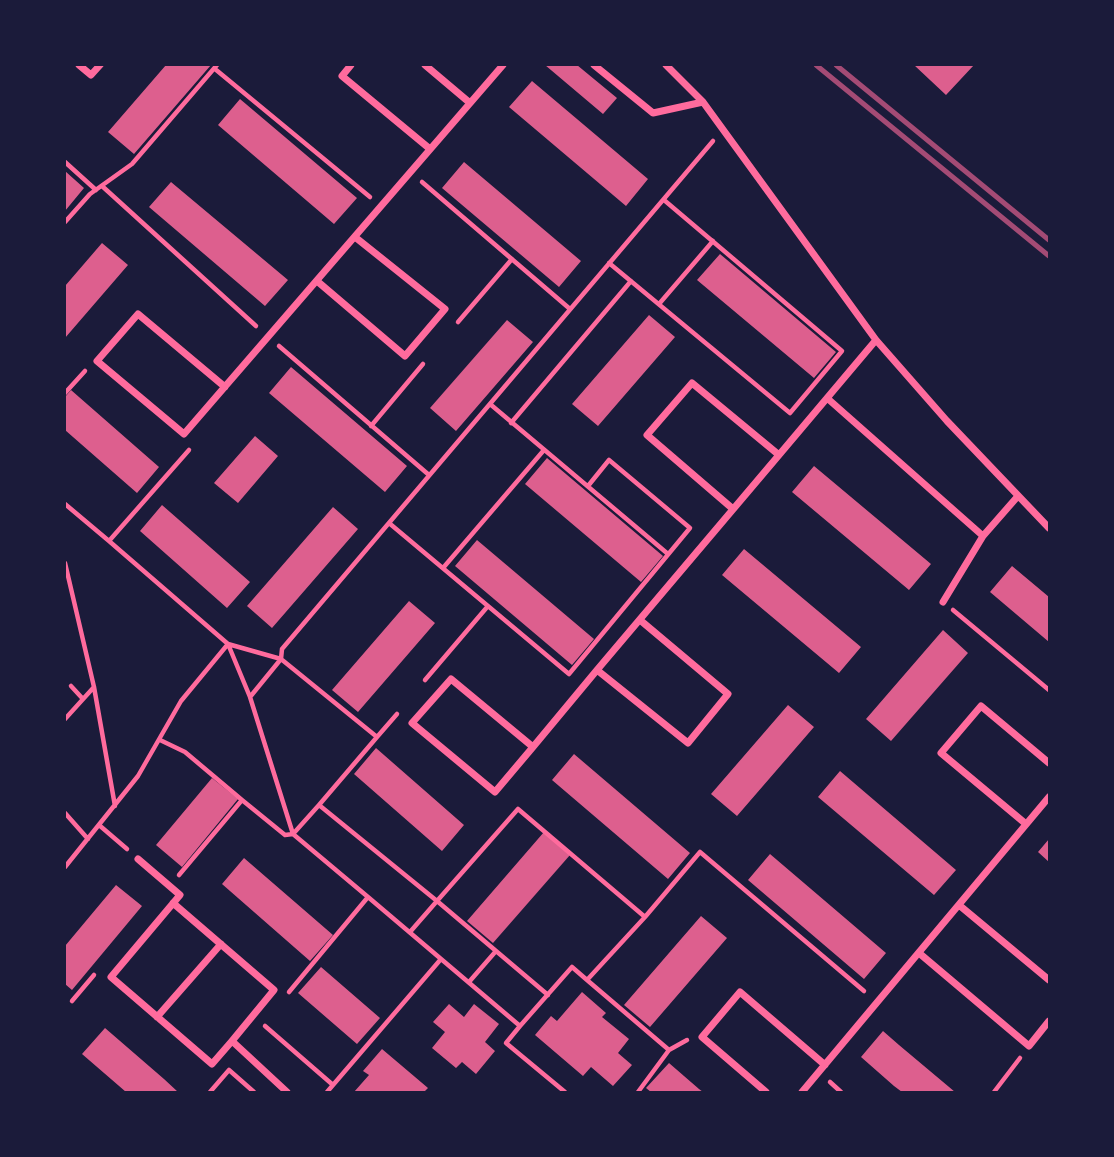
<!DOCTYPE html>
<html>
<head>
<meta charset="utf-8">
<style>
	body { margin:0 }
	#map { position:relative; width:1114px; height:1157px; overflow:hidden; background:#1b1b3a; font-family:Raleway,sans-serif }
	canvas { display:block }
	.frame { position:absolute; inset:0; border:66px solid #1b1b3a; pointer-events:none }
</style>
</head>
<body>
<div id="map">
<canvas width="1114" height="1157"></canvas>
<div class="frame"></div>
</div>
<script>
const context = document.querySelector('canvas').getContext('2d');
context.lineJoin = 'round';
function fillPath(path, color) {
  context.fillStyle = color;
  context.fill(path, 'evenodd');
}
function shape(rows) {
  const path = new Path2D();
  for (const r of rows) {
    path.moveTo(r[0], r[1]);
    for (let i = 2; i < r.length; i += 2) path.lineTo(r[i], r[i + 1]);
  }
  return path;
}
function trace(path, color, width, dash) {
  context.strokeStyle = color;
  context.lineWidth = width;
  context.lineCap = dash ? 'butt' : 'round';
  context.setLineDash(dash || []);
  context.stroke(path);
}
fillPath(shape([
	[166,65,211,65,134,154,108,132],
	[545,65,577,65,617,98,603,114],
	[914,65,974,65,946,95],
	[532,81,648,179,626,206,509,107],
	[240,99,357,198,334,224,218,125],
	[464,162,581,261,559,287,442,188],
	[65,171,84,188,65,211],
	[171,182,288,280,265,306,149,207],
	[102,243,128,265,65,338,65,286],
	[720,254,836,352,814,378,697,280],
	[649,315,675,337,598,426,572,404],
	[507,320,533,342,456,431,430,408],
	[291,367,407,466,385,492,269,393],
	[71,390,159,467,137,493,65,430,65,397],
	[255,436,278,456,238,503,214,483],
	[547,458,663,556,641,582,525,484],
	[814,466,931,564,909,590,792,492],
	[162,505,250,582,227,608,140,531],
	[333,507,358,529,272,628,247,606],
	[477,540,594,639,572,665,455,566],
	[744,549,861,647,839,673,722,575],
	[1012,566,1049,597,1049,642,990,592],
	[409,601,435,623,358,712,332,690],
	[943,630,968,653,891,741,866,719],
	[788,705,814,727,737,816,711,794],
	[376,748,464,825,442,851,354,774],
	[574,754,690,853,668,879,552,780],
	[840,771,956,870,934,895,818,797],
	[212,778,238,799,182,867,156,845],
	[544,832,570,855,493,943,467,921],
	[1049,839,1049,862,1038,852],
	[770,854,886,953,864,979,748,880],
	[244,858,333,935,310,961,222,884],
	[116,885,142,906,72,990,65,984,65,946],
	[701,916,727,938,650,1027,624,1005],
	[321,967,380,1018,357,1044,298,993],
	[582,992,606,1013,602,1017,629,1039,618,1053,632,1065,613,1086,591,1067,583,1076,535,1035,551,1016,557,1021],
	[449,1004,464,1017,474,1004,499,1024,485,1042,495,1051,476,1074,462,1062,456,1068,432,1048,445,1032,433,1022],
	[105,1028,164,1079,178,1092,126,1092,82,1054],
	[883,1031,899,1045,955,1092,902,1092,894,1086,861,1057],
	[382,1049,428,1088,424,1092,354,1092,369,1075,363,1071],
	[669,1063,699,1089,703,1092,651,1092,646,1088]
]), '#dd5f8e');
trace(shape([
	[215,69,370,197],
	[65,162,96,190],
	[422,182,570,309],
	[102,186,256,326],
	[65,222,90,194,132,164,217,65],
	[609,263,790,413,842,351,664,200],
	[659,304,713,241],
	[458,322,512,259],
	[279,346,429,475],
	[65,393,85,371],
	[490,404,668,554],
	[511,423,631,281],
	[371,426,423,364],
	[189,450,109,541,228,644,281,659,377,737,319,805,437,901,518,809,645,917,700,852,864,991],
	[65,504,109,541],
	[389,523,569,674,690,528,609,460,588,486],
	[65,563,94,687,115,806],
	[443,568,544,450],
	[953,610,1049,690],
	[425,680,488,606],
	[71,686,83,699],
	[250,697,293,834,319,805],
	[65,719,94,687],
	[377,737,397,714],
	[160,740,185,752,242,800],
	[65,813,88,839],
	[99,825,127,849],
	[65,867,138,776,181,701,228,644,250,697,281,659,282,649,713,141],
	[179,875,242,800,285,835,293,834,368,897,289,992],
	[368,897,520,1026,506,1043,565,1092],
	[410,932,437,901,548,995],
	[587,980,669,1050],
	[469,982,496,951],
	[72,1001,94,975],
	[265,1026,333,1085],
	[520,1026,572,967,587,980,645,917],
	[830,1082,841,1092],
	[210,1092,229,1070,254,1092],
	[327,1092,441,959],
	[638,1092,669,1050,687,1040],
	[994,1092,1020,1058]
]), '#ff6b9d', 4.5);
trace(shape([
	[79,65,91,75,100,65],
	[351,65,342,76,430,149],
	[425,65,470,103],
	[594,65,653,113,703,102],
	[666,65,703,102,876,340,947,421,1049,528],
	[317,281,405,356,445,309,355,237],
	[225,387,138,314,97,361,184,434,503,65],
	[827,398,983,536],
	[733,509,647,435,692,383,779,455],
	[943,602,983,536,1018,496],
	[597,670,688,743,728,694,640,620],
	[533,747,451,679,412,723,495,792,533,747,597,670,779,455,876,340],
	[1026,824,941,753,981,706,1049,763],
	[138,859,180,895,111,977,212,1064,232,1041],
	[173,903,274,990,232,1041,287,1092],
	[959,905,1049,980],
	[919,953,1029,1046,1049,1021],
	[157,1017,221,944],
	[766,1092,702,1037,740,992,825,1065],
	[802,1092,1049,797]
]), '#ff6b9d', 7);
trace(shape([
	[816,65,1049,256],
	[836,65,1049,240]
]), '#a44b75', 5);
</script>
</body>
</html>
